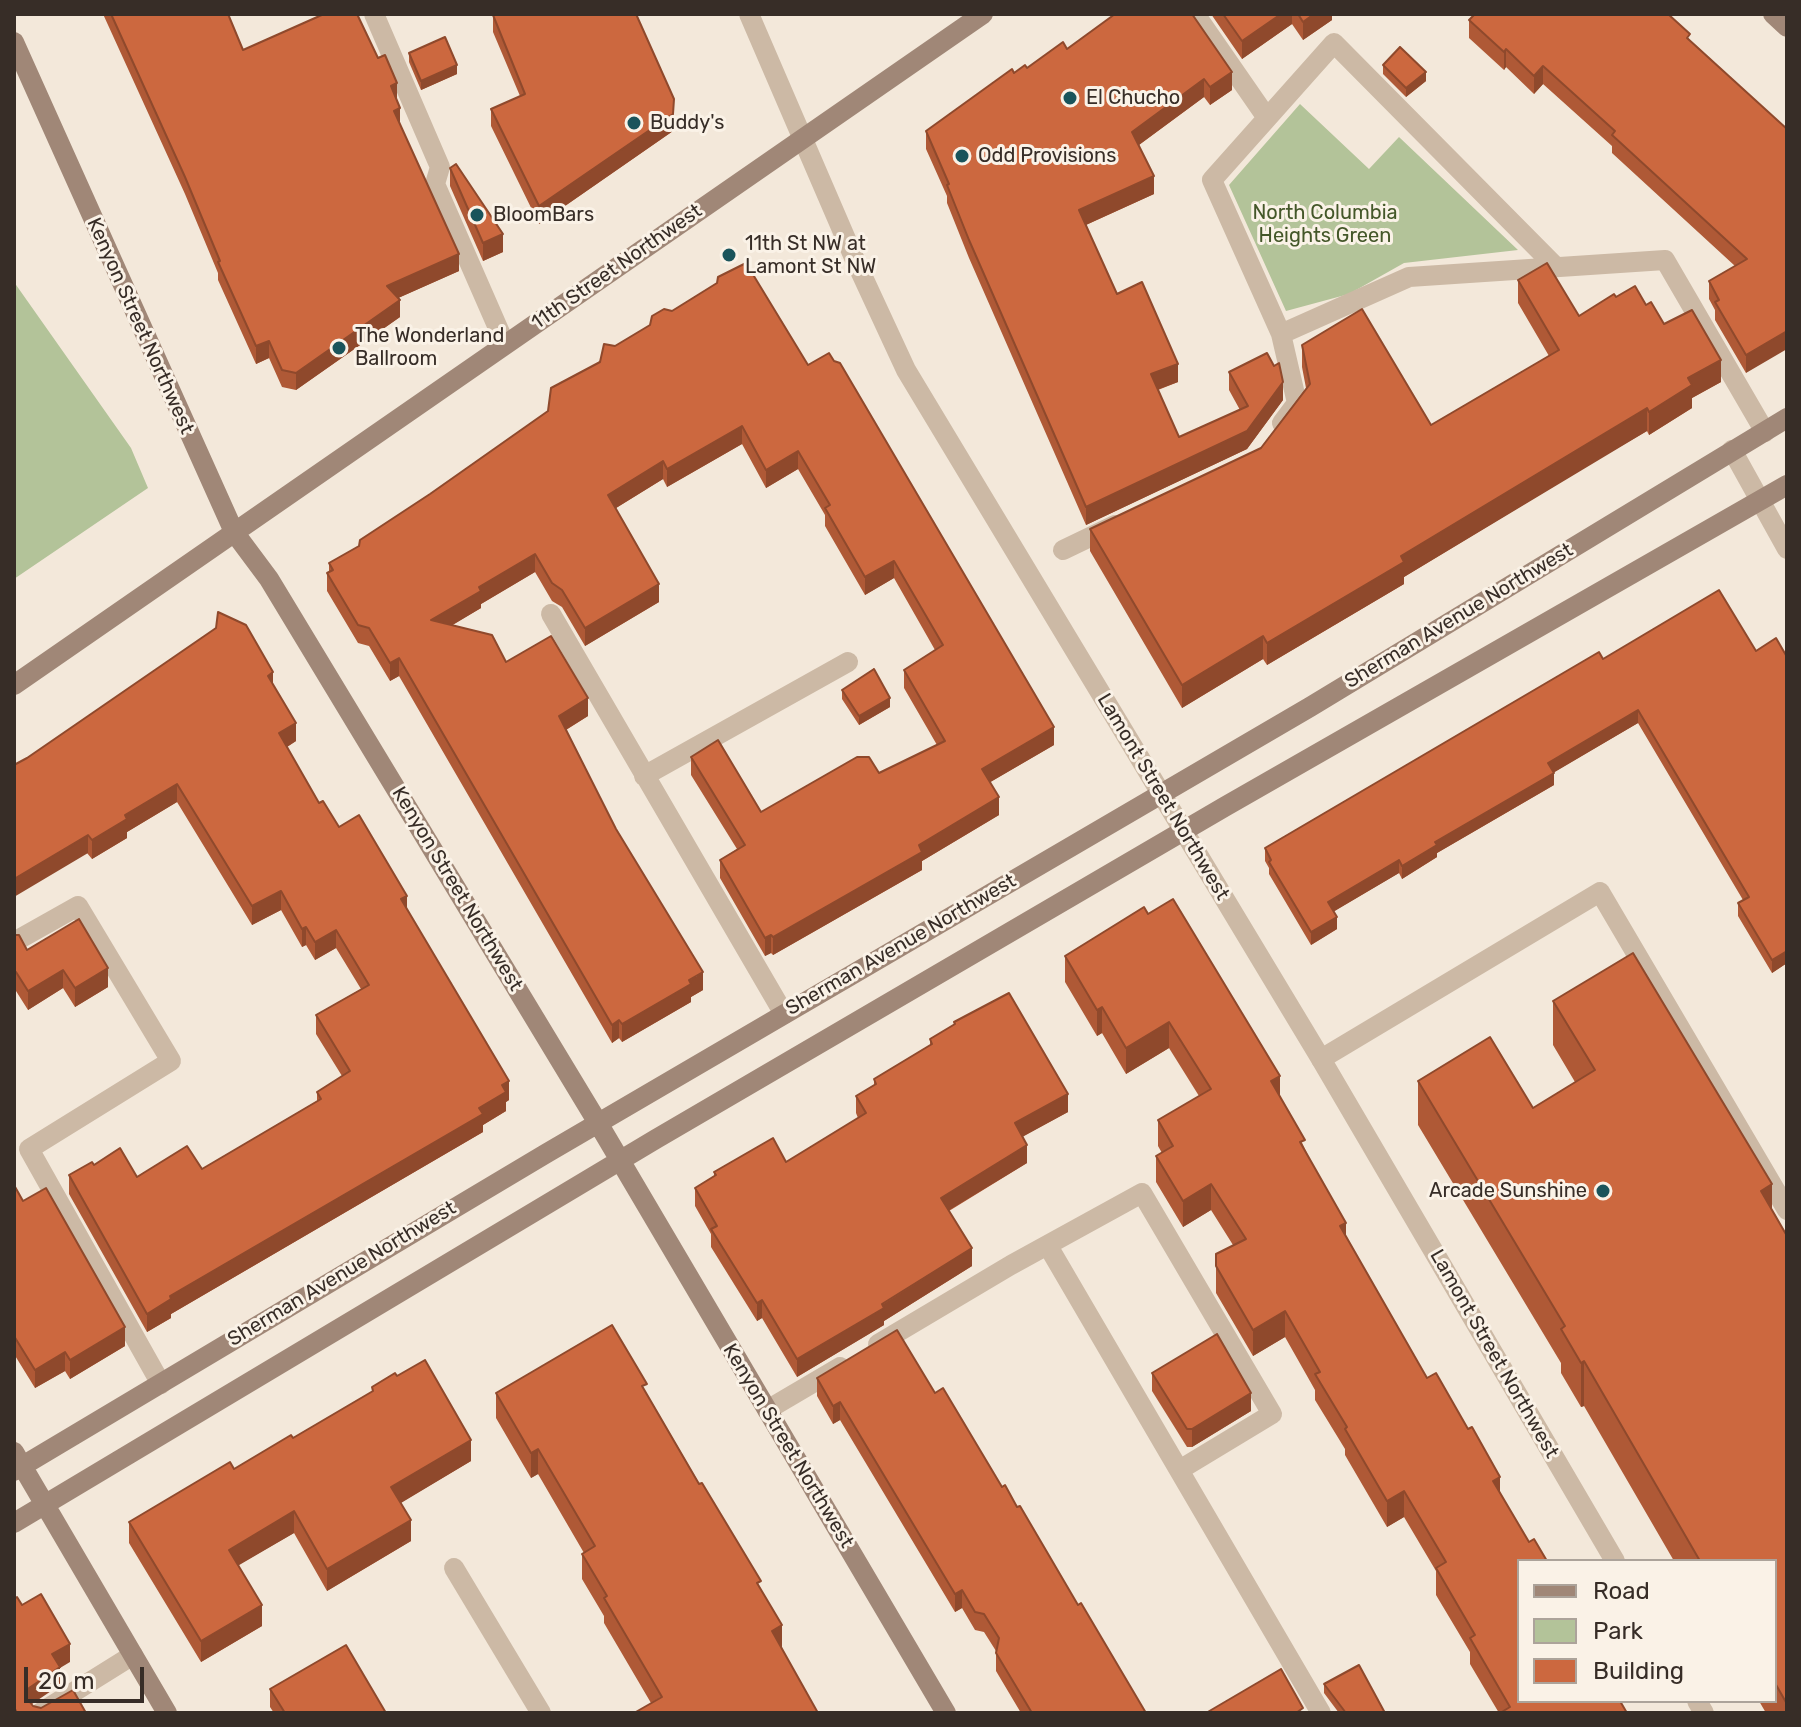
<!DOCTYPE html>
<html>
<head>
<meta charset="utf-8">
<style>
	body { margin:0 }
	#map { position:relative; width:1801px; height:1727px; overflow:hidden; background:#f3e8da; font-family:Rubik,sans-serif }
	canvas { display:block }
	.frame { position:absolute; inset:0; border:16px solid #372d27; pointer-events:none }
	.legend { position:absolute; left:1517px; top:1559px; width:260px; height:144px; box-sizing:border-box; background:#faf2e7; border:2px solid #aca39a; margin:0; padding:10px 14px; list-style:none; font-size:24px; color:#372d27 }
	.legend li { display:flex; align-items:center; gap:16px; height:40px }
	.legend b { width:40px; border:2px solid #aca39a }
	.scale { position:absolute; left:24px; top:1667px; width:120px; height:36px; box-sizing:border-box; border:4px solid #372d27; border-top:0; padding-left:10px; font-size:24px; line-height:28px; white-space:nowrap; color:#372d27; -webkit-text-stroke:6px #faf2e7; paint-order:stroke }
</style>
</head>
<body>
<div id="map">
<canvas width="1801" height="1727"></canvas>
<div class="frame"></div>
<ul class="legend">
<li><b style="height:10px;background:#a08777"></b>Road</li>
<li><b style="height:22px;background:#b3c399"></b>Park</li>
<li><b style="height:22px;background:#cc683f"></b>Building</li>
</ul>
<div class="scale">20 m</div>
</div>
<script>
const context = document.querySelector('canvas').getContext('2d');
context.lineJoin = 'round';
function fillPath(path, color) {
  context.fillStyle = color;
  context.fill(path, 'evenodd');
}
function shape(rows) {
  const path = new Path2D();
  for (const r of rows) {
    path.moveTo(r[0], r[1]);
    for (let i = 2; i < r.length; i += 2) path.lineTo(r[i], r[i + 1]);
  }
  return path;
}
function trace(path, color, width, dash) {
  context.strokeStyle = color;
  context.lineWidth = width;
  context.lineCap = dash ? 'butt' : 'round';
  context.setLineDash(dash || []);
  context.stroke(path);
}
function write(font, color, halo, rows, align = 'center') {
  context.font = font + ' Rubik,sans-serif';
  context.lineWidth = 6;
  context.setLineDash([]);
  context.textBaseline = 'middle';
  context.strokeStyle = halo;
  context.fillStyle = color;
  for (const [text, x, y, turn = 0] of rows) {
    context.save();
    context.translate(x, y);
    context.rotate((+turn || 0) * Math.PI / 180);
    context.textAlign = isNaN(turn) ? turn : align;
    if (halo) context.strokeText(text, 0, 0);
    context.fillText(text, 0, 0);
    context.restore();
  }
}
fillPath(shape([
	[1300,104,1369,169,1399,137,1518,250,1404,263,1349,294,1286,311,1229,185],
	[14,282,131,448,148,488,14,579]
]), '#b3c399');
trace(shape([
	[374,14,440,167,435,184,505,344],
	[1195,14,1267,118],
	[1554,265,1334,43,1212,180,1281,334,1409,277,1665,260,1765,432],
	[1281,334,1297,403,1282,423],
	[1063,550,1115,525],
	[551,614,784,1014],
	[644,776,848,662],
	[14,942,78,906,171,1061,29,1149,161,1384],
	[1321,1059,1600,892,1787,1210],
	[1048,1246,1321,1713],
	[878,1344,1011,1265,1142,1193,1272,1414,1181,1469],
	[767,1410,840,1367],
	[454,1568,541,1713],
	[40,1713,133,1655]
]), '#ccb9a5', 20);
trace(shape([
	[749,14,855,260,906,370,1321,1059,1615,1561],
	[1732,450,1787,549],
	[1697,1701,1704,1713]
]), '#ccb9a5', 20);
trace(shape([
	[1773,14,1787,27],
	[14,42,234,532,269,579,598,1123,946,1713],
	[14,685,983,14],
	[14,1452,167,1713],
	[14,1471,547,1153,1310,707,1787,418],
	[14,1523,656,1139,1226,806,1787,485]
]), '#a08777', 20);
fillPath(shape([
	[103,14,228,14,243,50,397,101,400,124,459,271,398,298,400,317,296,390,282,387,269,358,256,364,218,280,218,273,185,194],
	[1115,14,1232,90,1210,105,1204,97,1139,145,1154,194,1086,225,1117,294,1178,382,1158,390,1179,437,1240,410,1229,390,1229,372,1283,400,1247,449,1086,525,969,258,947,203,947,196,926,149,926,131,1014,73,1067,49],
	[1211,14,1332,14,1332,20,1303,40,1292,24,1242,59],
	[1472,14,1668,14,1690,40,1787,129,1746,373,1715,320,1715,310,1709,299,1709,281,1735,266,1612,153,1612,146,1543,84,1534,94,1506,67,1504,70,1469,38,1469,20,1474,15],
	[493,15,674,116,673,131,539,224,491,126,491,109,520,96,493,32],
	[409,53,457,74,421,90,409,62],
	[1383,65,1426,81,1406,97,1383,74],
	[450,168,503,252,483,261,450,186],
	[1518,280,1579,316,1616,297,1646,305,1721,382,1692,398,1692,408,1649,435,1647,431,1602,457,1404,577,1404,584,1267,665,1263,659,1182,708,1090,551,1090,529,1261,448,1306,388,1302,367,1302,345,1431,425,1549,356,1518,303],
	[615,346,808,365,1054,745,990,782,999,815,922,861,922,870,773,955,771,953,765,956,720,878,720,860,737,849,691,775,691,757,761,812,879,773,937,745,904,688,904,670,935,650,894,578,865,595,825,526,825,515,798,469,766,488,742,444,667,487,663,479,616,508,659,602,585,646,562,607,552,601,535,572,481,604,481,608,452,625,588,716,566,730,616,829,703,990,691,997,691,1002,622,1042,619,1038,612,1043,399,676,390,681,369,646,358,643,327,591,327,573,329,572,329,563,359,546,548,411],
	[1756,651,1787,657,1787,963,1772,973,1738,916,1738,903,1743,900,1638,723,1554,772,1554,785,1437,853,1437,857,1402,879,1399,873,1334,911,1337,929,1311,945,1269,874,1269,868,1265,861,1265,848,1603,659],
	[273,685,296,741,287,747,319,803,407,909,509,1100,506,1102,506,1111,483,1125,483,1132,171,1314,171,1318,147,1332,69,1194,69,1175,94,1165,137,1177,202,1169,317,1101,317,1092,342,1076,316,1034,316,1015,361,989,336,948,315,960,306,945,302,947,281,910,252,925,177,802,127,832,127,838,92,859,14,765],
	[842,690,890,707,859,725,842,699],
	[1144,907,1280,1096,1346,1236,1427,1378,1500,1492,1519,1561,1627,1713,1499,1713,1470,1664,1470,1652,1436,1595,1436,1571,1404,1517,1387,1527,1345,1455,1345,1449,1315,1400,1315,1390,1285,1337,1253,1356,1216,1293,1216,1254,1233,1245,1211,1210,1183,1227,1156,1182,1156,1156,1162,1153,1158,1146,1158,1120,1199,1096,1169,1048,1126,1074,1102,1033,1097,1036,1065,982,1065,956],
	[14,935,27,950,108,987,75,1007,63,988,28,1010,16,991],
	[1553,1001,1772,1211,1787,1236,1787,1713,1766,1713,1759,1701,1775,1701,1775,1561,1674,1561,1584,1406,1581,1407,1561,1373,1561,1363,1418,1125,1418,1081,1533,1108,1575,1082,1553,1045],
	[954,1022,1068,1112,1023,1136,1027,1163,949,1211,972,1266,884,1321,884,1325,797,1377,762,1318,757,1321,711,1247,711,1234,695,1206,695,1188,714,1176,714,1172,786,1162,858,1118,856,1113,856,1096,874,1085,874,1079,930,1045,930,1039,954,1025],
	[14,1185,23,1201,125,1346,70,1379,65,1371,35,1388,14,1354],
	[1152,1373,1251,1411,1192,1447,1187,1447,1152,1391],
	[817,1378,935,1393,1017,1507,1146,1713,1021,1713,996,1671,996,1651,984,1632,975,1630,962,1608,955,1612,840,1420,833,1424,817,1396],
	[372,1387,471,1461,400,1503,411,1541,327,1591,294,1533,238,1565,262,1626,201,1662,129,1543,129,1522,234,1469,293,1438,372,1392],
	[496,1393,647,1394,782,1625,651,1703,604,1623,604,1616,582,1579,582,1554,584,1553,538,1474,531,1478,496,1418],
	[1324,1684,1385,1713,1339,1713,1324,1693],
	[270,1689,386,1713,274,1713,270,1707]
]), '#af5936');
fillPath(shape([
	[1281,14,1292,14,1292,24,1242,59,1242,41],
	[1314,14,1332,14,1332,20,1303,40,1303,22],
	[1506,49,1506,67,1504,70,1504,52],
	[457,65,457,74,421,90,421,81],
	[1543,66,1543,84,1534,94,1534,76],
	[1232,72,1232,90,1210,105,1210,87],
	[1426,72,1426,81,1406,97,1406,88],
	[1204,79,1204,97,1132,150,1132,132],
	[397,83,397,101,391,86],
	[674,99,673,131,539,224,539,206],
	[400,108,400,126,394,111],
	[1154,176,1154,194,1079,228,1079,210],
	[503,234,503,252,483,261,483,243],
	[459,254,459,271,387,303,387,286],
	[400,300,400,317,296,390,296,373],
	[1787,331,1787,349,1746,373,1746,355],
	[269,341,269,358,256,364,256,346],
	[1721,360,1721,382,1692,398,1692,408,1649,435,1649,412,1688,378],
	[1178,364,1178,382,1151,392,1151,374],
	[1283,382,1283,400,1247,449,1086,525,1086,507,1247,431],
	[1647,408,1647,431,1404,577,1404,584,1267,665,1267,643,1401,556],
	[742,426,742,444,667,487,667,469],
	[798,451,798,469,766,488,766,470],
	[663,461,663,479,608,513,608,495],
	[535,554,535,572,481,604,481,608,431,638,431,620,479,587],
	[894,561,894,578,865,595,865,577],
	[659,584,659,602,585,646,585,628],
	[1263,636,1263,659,1182,708,1182,685],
	[399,658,399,676,390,681,390,663],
	[273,672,273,691,268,676],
	[588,698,588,716,559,734,559,716],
	[890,698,890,707,859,725,859,716],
	[1638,710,1638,723,1548,776,1548,763],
	[296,723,296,741,279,752,279,733],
	[1054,727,1054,745,982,787,982,769],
	[1554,773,1554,785,1437,853,1437,857,1402,879,1402,866,1435,842],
	[177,784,177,802,127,832,127,838,92,859,92,840,125,815],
	[999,797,999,815,922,861,922,870,773,955,773,937,919,845],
	[88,835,88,853,14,897,14,879],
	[1399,860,1399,873,1328,915,1328,902],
	[281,891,281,910,252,925,252,906],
	[407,896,407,914,401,899],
	[1337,917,1337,929,1311,945,1311,932],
	[306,927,306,945,302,947,302,929],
	[336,930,336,948,315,960,315,942],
	[771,935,771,953,765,956,765,938],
	[1787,951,1787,963,1772,973,1772,960],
	[108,968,108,987,75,1007,75,988],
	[63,970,63,988,28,1010,28,991],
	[16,972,16,991,14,992,14,974],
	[703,972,703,990,691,997,691,1002,622,1042,622,1024],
	[1102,1007,1102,1033,1097,1036,1097,1010],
	[619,1020,619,1038,612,1043,612,1025],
	[1169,1022,1169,1048,1126,1074,1126,1048],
	[1280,1076,1280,1102,1271,1081],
	[509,1081,509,1100,506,1102,506,1111,483,1125,483,1132,171,1314,171,1318,147,1332,147,1314,170,1296,479,1108,502,1085],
	[1068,1094,1068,1112,1015,1141,1015,1123],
	[1027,1145,1027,1163,941,1215,941,1198],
	[1211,1184,1211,1210,1183,1227,1183,1201],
	[1772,1184,1772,1229,1761,1191],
	[1346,1223,1346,1249,1340,1226],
	[972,1248,972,1266,884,1321,884,1325,797,1377,797,1359],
	[762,1300,762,1318,757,1321,757,1303],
	[1285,1311,1285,1337,1253,1356,1253,1330],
	[125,1327,125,1346,70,1379,70,1360],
	[65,1352,65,1371,35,1388,35,1370],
	[1584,1361,1584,1406,1581,1407,1581,1363],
	[1251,1393,1251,1411,1192,1447,1192,1429],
	[840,1402,840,1420,833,1424,833,1406],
	[471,1440,471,1461,391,1509,391,1487],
	[538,1449,538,1474,531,1478,531,1453],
	[1500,1477,1500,1503,1493,1481],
	[1404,1491,1404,1517,1387,1527,1387,1501],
	[294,1511,294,1533,229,1571,229,1550],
	[411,1520,411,1541,327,1591,327,1569],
	[962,1590,962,1608,955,1612,955,1594],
	[262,1605,262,1626,201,1662,201,1641],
	[782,1625,782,1650,772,1631],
	[70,1644,70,1662,60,1668,60,1685,29,1706,29,1688,52,1654]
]), '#8f492c');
const building = shape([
	[111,14,228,14,243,50,324,14,357,14,378,58,385,55,397,83,391,86,400,108,394,111,459,254,387,286,400,300,296,373,282,370,269,341,256,346,218,262,220,261,185,177,111,14],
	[496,14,636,14,674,99,673,114,539,206,491,109,525,94,493,15,496,14],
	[1115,14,1192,14,1232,72,1210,87,1204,79,1132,132,1154,176,1079,210,1117,294,1142,282,1178,364,1151,374,1179,437,1248,406,1229,372,1267,353,1274,366,1279,363,1283,382,1247,431,1086,507,969,240,947,185,949,184,926,131,1012,69,1014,73,1025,65,1027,68,1063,42,1067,49,1115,14],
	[1223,14,1281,14,1242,41,1223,14],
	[1298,14,1314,14,1303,22,1298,14],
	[1475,14,1668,14,1690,34,1687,38,1787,129,1787,331,1746,355,1715,302,1719,300,1709,281,1747,259,1612,135,1615,131,1543,66,1534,76,1506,49,1504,52,1469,20,1475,14],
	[445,37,457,65,421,81,409,53,445,37],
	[1400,47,1426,72,1406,88,1383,65,1400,47],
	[456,164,503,234,483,243,450,168,456,164],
	[746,263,808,365,829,353,834,361,840,363,1054,727,982,769,999,797,919,845,922,852,773,937,771,935,765,938,720,860,745,845,691,757,718,740,761,812,857,757,869,757,879,773,945,741,904,670,943,645,894,561,865,577,825,508,830,505,798,451,766,470,742,426,667,469,663,461,608,495,659,584,585,628,562,590,552,583,535,554,479,587,481,591,431,620,492,635,506,662,551,636,588,698,559,716,616,829,703,972,689,980,691,984,622,1024,619,1020,612,1025,399,658,390,663,369,628,358,625,327,573,333,570,329,563,359,546,360,540,430,494,548,411,551,388,600,362,604,344,615,346,650,325,652,316,664,309,672,311,717,283,718,277,746,263],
	[1547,263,1579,316,1614,294,1616,297,1635,286,1646,305,1651,302,1664,324,1692,310,1721,360,1688,378,1692,385,1649,412,1647,408,1602,435,1401,556,1404,562,1267,643,1263,636,1182,685,1090,529,1261,448,1310,384,1302,345,1362,309,1431,425,1559,350,1518,280,1547,263],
	[1719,590,1756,651,1776,638,1787,657,1787,951,1772,960,1738,903,1749,897,1638,710,1548,763,1554,773,1435,842,1437,845,1402,866,1399,860,1328,902,1337,917,1311,932,1269,862,1271,860,1265,848,1599,652,1603,659,1719,590],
	[218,612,246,625,273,672,268,676,296,723,279,733,319,803,323,801,339,827,359,815,407,896,401,899,509,1081,502,1085,506,1092,479,1108,483,1114,170,1296,171,1299,147,1314,69,1175,92,1162,94,1165,120,1148,137,1177,187,1146,202,1169,321,1099,317,1092,350,1071,316,1015,369,985,336,930,315,942,306,927,302,929,281,891,252,906,177,784,125,815,127,819,92,840,88,835,14,879,14,765,27,758,216,628,218,612],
	[874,669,890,698,859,716,842,690,874,669],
	[1173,899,1280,1076,1271,1081,1305,1140,1300,1142,1346,1223,1340,1226,1427,1378,1436,1373,1468,1429,1472,1427,1500,1477,1493,1481,1529,1542,1534,1539,1547,1561,1519,1561,1519,1701,1620,1701,1627,1713,1500,1713,1510,1707,1470,1638,1475,1635,1436,1568,1446,1562,1404,1491,1387,1501,1345,1429,1347,1427,1315,1374,1320,1372,1285,1311,1253,1330,1216,1266,1216,1254,1246,1239,1211,1184,1183,1201,1156,1156,1173,1146,1158,1120,1211,1089,1169,1022,1126,1048,1102,1007,1097,1010,1065,956,1144,907,1148,914,1173,899],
	[79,919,108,968,75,988,63,970,28,991,16,972,14,974,14,935,19,935,27,950,79,919],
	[1633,953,1772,1184,1761,1191,1787,1236,1787,1704,1775,1683,1775,1561,1700,1561,1584,1361,1581,1363,1561,1329,1565,1326,1418,1081,1490,1037,1533,1108,1595,1070,1553,1001,1633,953],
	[1009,993,1068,1094,1015,1123,1027,1145,941,1198,972,1248,882,1304,884,1308,797,1359,762,1300,757,1303,711,1229,717,1226,695,1188,716,1175,714,1172,773,1138,786,1162,866,1113,856,1096,876,1084,874,1079,932,1044,930,1039,955,1024,954,1022,1009,993],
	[14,1185,23,1201,46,1188,125,1327,70,1360,65,1352,35,1370,14,1336,14,1185],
	[612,1325,647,1384,642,1386,699,1484,702,1483,761,1581,757,1583,782,1625,772,1631,818,1713,634,1713,662,1697,604,1598,607,1596,582,1554,595,1546,538,1449,531,1453,496,1393,612,1325],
	[897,1330,935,1393,943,1388,1002,1487,1005,1485,1017,1507,1020,1506,1078,1605,1081,1603,1146,1713,1032,1713,996,1653,999,1638,984,1614,975,1612,962,1590,955,1594,840,1402,833,1406,817,1378,897,1330],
	[1217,1334,1251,1393,1192,1429,1187,1429,1152,1373,1217,1334],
	[425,1360,471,1440,391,1487,411,1520,327,1569,294,1511,229,1550,262,1605,201,1641,129,1522,230,1462,234,1469,291,1435,293,1438,373,1391,372,1387,395,1373,397,1376,425,1360],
	[41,1594,70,1644,52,1654,60,1667,29,1688,29,1701,33,1706,41,1708,73,1690,86,1713,17,1713,14,1707,14,1599,17,1597,22,1605,41,1594],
	[346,1645,386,1713,285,1713,270,1689,346,1645],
	[1359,1665,1385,1713,1346,1713,1324,1684,1359,1665],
	[1281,1669,1303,1708,1296,1713,1206,1713,1281,1669]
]);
fillPath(building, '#cc683f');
trace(building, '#8f492c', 2);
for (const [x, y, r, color] of [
	[1070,98,8,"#1a545b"],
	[634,123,8,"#1a545b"],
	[962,156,8,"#1a545b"],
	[477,215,8,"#1a545b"],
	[729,255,8,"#1a545b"],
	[339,348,8,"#1a545b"],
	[1603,1191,8,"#1a545b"]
]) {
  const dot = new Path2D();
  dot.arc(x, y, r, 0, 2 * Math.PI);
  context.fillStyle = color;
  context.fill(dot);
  trace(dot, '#faf2e7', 3);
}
write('20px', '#372d27', '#faf2e7', [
	["El Chucho",1086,98],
	["Buddy's",650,123],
	["Odd Provisions",978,156],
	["BloomBars",493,215],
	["11th St NW at",745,244],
	["Lamont St NW",745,267],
	["The Wonderland",355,336],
	["Ballroom",355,359],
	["Arcade Sunshine",1587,1191,"right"]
], 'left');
write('20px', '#445729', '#faf2e7', [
	["North Columbia",1325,213],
	["Heights Green",1325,236]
]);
write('20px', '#372d27', '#faf2e7', [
	["11th Street Northwest",617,267,-35],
	["Kenyon Street Northwest",140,326,66],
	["Sherman Avenue Northwest",1459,616,-31],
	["Lamont Street Northwest",1163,797,59],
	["Kenyon Street Northwest",457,889,59],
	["Sherman Avenue Northwest",901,945,-30],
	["Sherman Avenue Northwest",342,1274,-31],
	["Lamont Street Northwest",1494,1354,60],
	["Kenyon Street Northwest",788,1446,59]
]);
</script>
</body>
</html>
